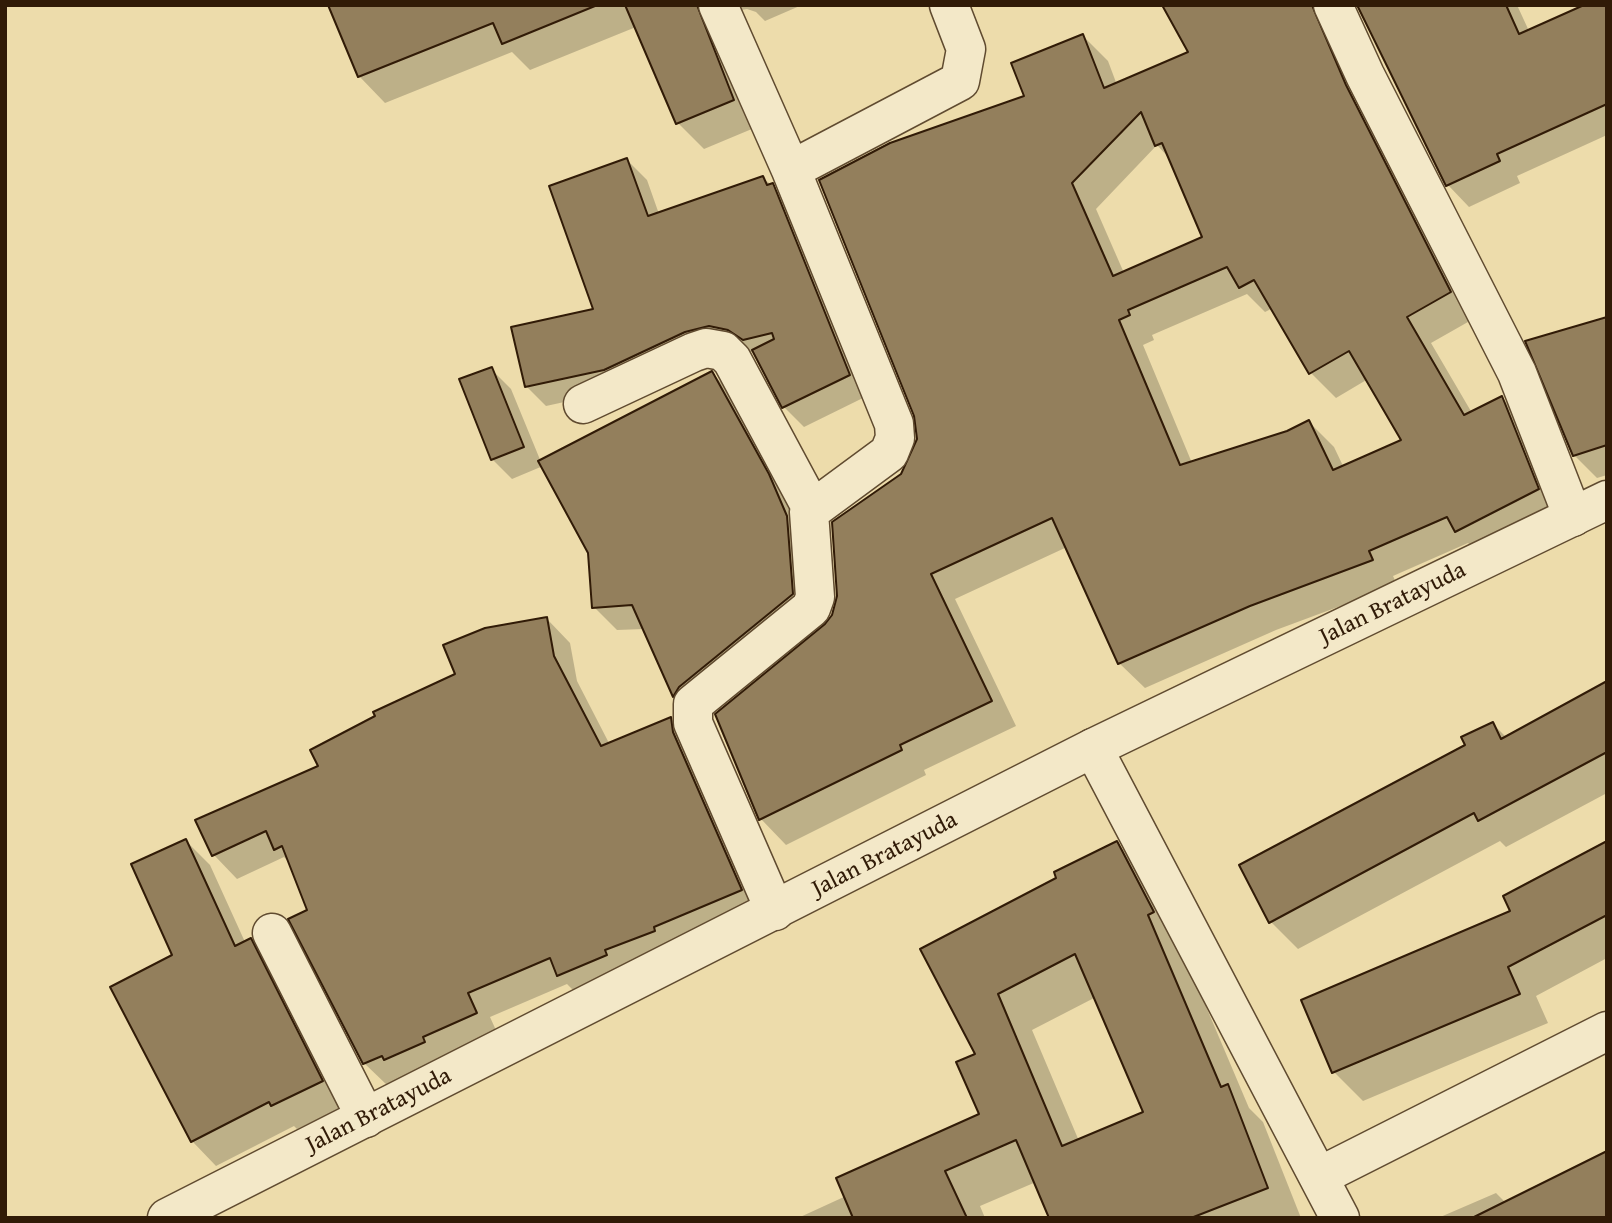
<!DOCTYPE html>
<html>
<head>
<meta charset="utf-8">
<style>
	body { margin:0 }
	#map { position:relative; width:1612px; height:1223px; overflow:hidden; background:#eddcab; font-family:"Gentium Book Plus",serif }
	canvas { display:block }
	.frame { position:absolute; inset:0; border:7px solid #311b07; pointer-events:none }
</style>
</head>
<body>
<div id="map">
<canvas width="1612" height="1223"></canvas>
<div class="frame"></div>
</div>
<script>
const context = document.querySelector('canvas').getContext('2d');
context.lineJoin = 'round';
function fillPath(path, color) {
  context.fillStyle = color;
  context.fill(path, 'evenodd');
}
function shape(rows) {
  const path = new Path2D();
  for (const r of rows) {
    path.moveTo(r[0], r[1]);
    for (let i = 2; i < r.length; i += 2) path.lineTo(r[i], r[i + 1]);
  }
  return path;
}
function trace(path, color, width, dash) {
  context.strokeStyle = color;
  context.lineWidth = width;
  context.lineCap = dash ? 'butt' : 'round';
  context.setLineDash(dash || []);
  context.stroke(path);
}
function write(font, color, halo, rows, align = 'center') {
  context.font = font + ' "Gentium Book Plus",serif';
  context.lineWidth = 6;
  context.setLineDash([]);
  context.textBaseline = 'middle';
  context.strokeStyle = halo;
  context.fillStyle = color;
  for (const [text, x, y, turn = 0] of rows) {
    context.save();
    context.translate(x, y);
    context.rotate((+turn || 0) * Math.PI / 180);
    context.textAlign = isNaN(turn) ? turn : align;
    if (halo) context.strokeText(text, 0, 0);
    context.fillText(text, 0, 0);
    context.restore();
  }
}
fillPath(shape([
	[330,5,802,5,765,21,756,12,747,9,735,11,759,126,704,149,678,123,636,27,530,70,512,52,385,103,359,76],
	[1164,5,1354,5,1356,8,1349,10,1475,318,1431,343,1472,413,1502,398,1527,423,1563,514,1481,556,1468,543,1393,576,1397,585,1276,630,1145,688,1119,663,1067,547,955,599,1016,726,924,770,926,775,786,845,761,819,717,715,827,626,833,616,919,439,1026,97,1083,36,1108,61,1117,85,1191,53],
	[1157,145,1170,159,1204,238,1124,273,1096,209],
	[1247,294,1265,312,1273,308,1311,373,1336,398,1368,379,1404,441,1344,468,1334,447,1309,422,1287,432,1192,463,1143,345,1154,340,1152,335],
	[1359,5,1517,5,1529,31,1607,5,1607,135,1517,176,1520,183,1469,207,1448,185],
	[627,160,647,180,659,214,762,178,772,185,792,205,869,395,804,427,784,407,755,353,730,346,624,389,546,406,526,386,595,310],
	[1607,317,1607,475,1597,478,1574,455],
	[491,369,511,389,541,462,712,373,735,397,791,499,815,618,696,719,674,696,644,629,617,630,594,607,590,553,543,466,512,479,492,459],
	[547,619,570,643,577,681,610,745,671,719,694,742,764,913,582,999,567,984,490,1017,499,1037,388,1086,364,1063,291,864,284,857,237,879,214,855,198,821,321,767,457,675],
	[1607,683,1607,793,1506,847,1500,841,1298,949,1271,922,1241,866,1467,746,1493,724,1507,738],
	[186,841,210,865,245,942,251,940,275,964,346,1106,297,1129,294,1126,216,1166,192,1141,174,956],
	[1117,843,1152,879,1249,1108,1263,1122,1301,1218,1051,1218,1036,1182,980,1206,985,1218,798,1218,846,1196,981,1115,977,1055,922,950,1059,879],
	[1096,997,1145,1113,1079,1141,1032,1030],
	[1607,843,1607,958,1536,996,1548,1023,1363,1101,1334,1072,1303,1001,1513,912],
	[1496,1193,1506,1203,1607,1218,1438,1218]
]), '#0003');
const building = shape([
	[328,5,594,5,595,6,502,44,493,23,358,77,328,5],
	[625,5,697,5,734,100,676,124,625,5],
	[1162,5,1312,5,1346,85,1451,292,1407,317,1464,415,1502,396,1539,489,1455,532,1447,517,1369,551,1373,560,1250,606,1118,664,1052,518,931,574,992,701,900,745,902,750,759,820,715,714,825,624,832,615,837,596,832,522,901,474,917,439,914,416,819,180,890,143,1024,96,1011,63,1083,34,1104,88,1188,52,1162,5],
	[1141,112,1155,146,1162,143,1202,237,1113,276,1072,183,1141,112],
	[1227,267,1239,288,1254,280,1309,374,1349,351,1401,440,1333,470,1309,420,1287,431,1180,465,1119,320,1130,315,1128,310,1227,267],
	[1357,5,1506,5,1519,34,1584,5,1607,5,1607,104,1497,154,1500,161,1446,186,1357,5],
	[627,158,648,216,763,176,767,185,773,183,850,375,782,408,752,350,774,339,772,333,743,340,728,330,709,326,685,332,604,370,525,387,511,327,593,309,549,186,627,158],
	[1607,317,1607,445,1573,456,1525,341,1607,317],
	[492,367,524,447,491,460,459,379,492,367],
	[712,371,769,474,787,516,793,594,679,687,673,697,632,605,592,608,588,553,538,461,712,371],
	[547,617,554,656,601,746,671,717,673,732,742,890,654,927,655,931,605,950,607,955,557,976,550,958,468,993,477,1013,423,1037,425,1042,384,1060,382,1056,363,1064,288,919,307,910,282,846,274,850,266,831,212,856,195,820,318,766,310,750,375,716,373,712,455,674,443,645,485,628,547,617],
	[1607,681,1607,752,1478,821,1474,813,1269,923,1239,865,1465,745,1461,737,1493,722,1501,739,1607,681],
	[186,839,235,946,251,938,323,1081,271,1106,269,1102,191,1142,110,987,172,955,131,864,186,839],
	[1117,841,1154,912,1148,915,1221,1087,1228,1084,1268,1188,1191,1218,1049,1218,1016,1140,945,1171,967,1218,853,1218,836,1178,979,1114,956,1062,975,1054,920,949,1056,878,1054,872,1117,841],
	[1075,954,1143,1112,1062,1146,998,994,1075,954],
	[1607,841,1607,915,1508,967,1520,994,1332,1073,1301,1000,1510,911,1503,896,1607,841],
	[1607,1151,1607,1218,1472,1218,1607,1151]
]);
fillPath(building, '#937f5c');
trace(building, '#311b07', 2);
const minor = shape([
	[718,5,791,170,894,424,895,438,889,453,809,512,815,597,811,608,693,704,693,723,775,911],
	[1333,5,1365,75,1517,373,1573,517],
	[791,170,960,81,966,49,949,5],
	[583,404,694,352,706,348,723,351,732,360,812,509],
	[1093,748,1340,1218],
	[272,933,366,1118],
	[1320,1176,1607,1031]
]);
const tertiary = shape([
	[167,1218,1093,748,1607,500]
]);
trace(minor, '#604b30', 41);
trace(tertiary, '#604b30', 41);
trace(minor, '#f3e8c8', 38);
trace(tertiary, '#f3e8c8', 38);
write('24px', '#311b07', '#f3e8c8', [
	["Jalan Bratayuda",1393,604,-26],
	["Jalan Bratayuda",885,855,-27],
	["Jalan Bratayuda",379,1111,-27]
]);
</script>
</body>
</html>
